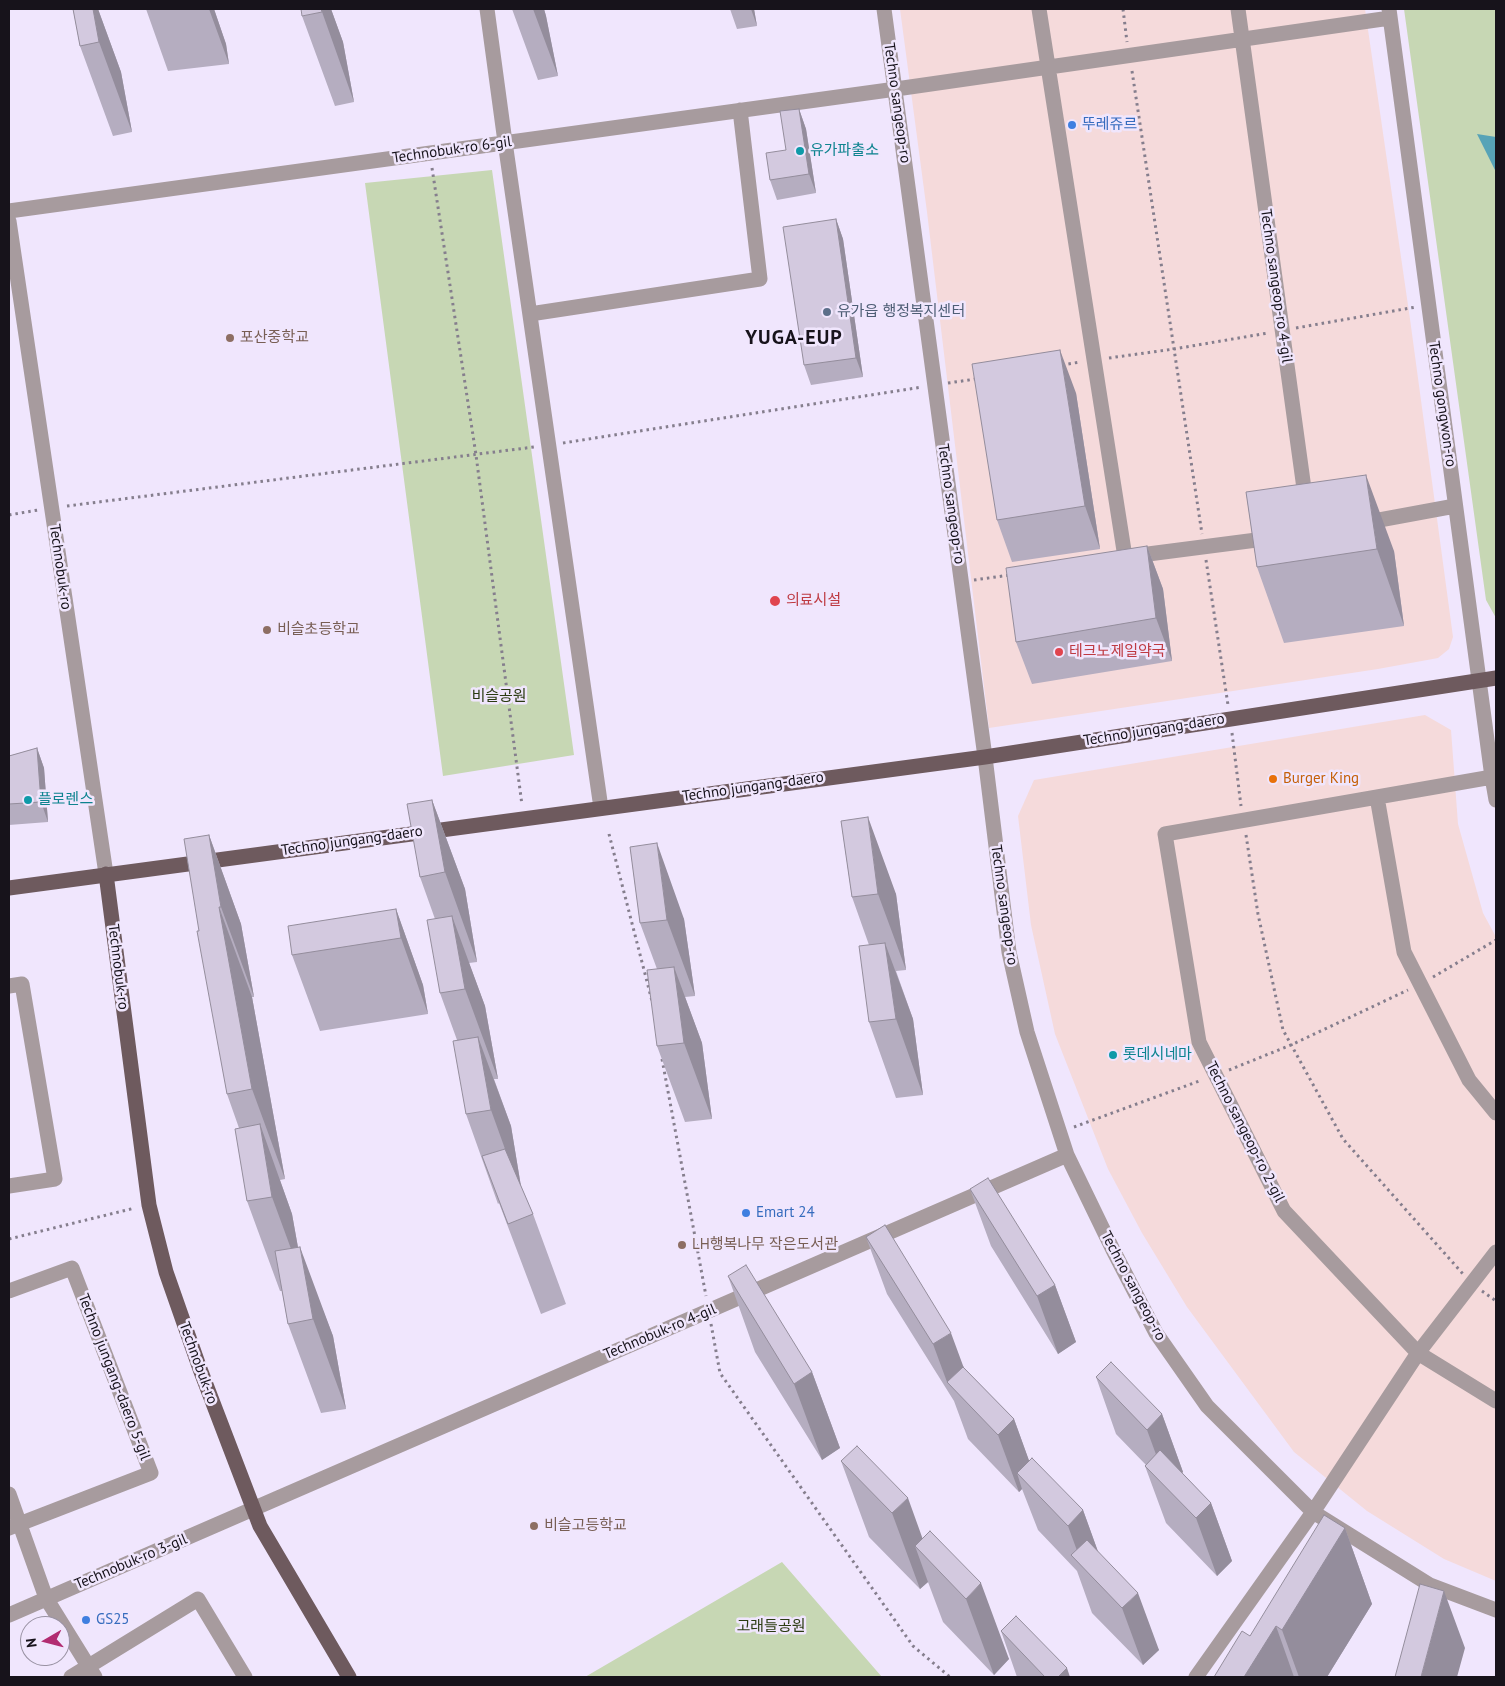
<!DOCTYPE html>
<html>
<head>
<meta charset="utf-8">
<style>
	body { margin:0 }
	#map { position:relative; width:1505px; height:1686px; overflow:hidden; background:#f0e6fd; font-family:"PT Sans",sans-serif }
	canvas { display:block }
	.frame { position:absolute; inset:0; border:10px solid #17131b; pointer-events:none }
	.north { position:absolute; left:20px; top:1616px; width:50px; height:50px; box-sizing:border-box; background:#f0e6fd; border:1px solid #9992a3; border-radius:50%; rotate:262deg; font-size:14px; font-weight:700; line-height:20px; text-align:center; color:#17131b }
	.north::after { content:''; display:block; margin:auto; width:18px; height:22px; background:#b22c71; clip-path:polygon(50% 0,100% 100%,50% 72%,0 100%) }
</style>
</head>
<body>
<div id="map">
<canvas width="1505" height="1686"></canvas>
<div class="frame"></div>
<div class="north">N</div>
</div>
<script>
const context = document.querySelector('canvas').getContext('2d');
context.lineJoin = 'round';
function fillPath(path, color) {
  context.fillStyle = color;
  context.fill(path, 'evenodd');
}
function shape(rows) {
  const path = new Path2D();
  for (const r of rows) {
    path.moveTo(r[0], r[1]);
    for (let i = 2; i < r.length; i += 2) path.lineTo(r[i], r[i + 1]);
  }
  return path;
}
function trace(path, color, width, dash) {
  context.strokeStyle = color;
  context.lineWidth = width;
  context.lineCap = dash ? 'butt' : 'round';
  context.setLineDash(dash || []);
  context.stroke(path);
}
function write(font, color, halo, rows, align = 'center') {
  context.font = font + ' "PT Sans","Noto Sans KR",sans-serif';
  context.lineWidth = 5;
  context.setLineDash([]);
  context.textBaseline = 'middle';
  context.strokeStyle = halo;
  context.fillStyle = color;
  for (const [text, x, y, turn = 0] of rows) {
    context.save();
    context.translate(x, y);
    context.rotate((+turn || 0) * Math.PI / 180);
    context.textAlign = isNaN(turn) ? turn : align;
    if (halo) context.strokeText(text, 0, 0);
    context.fillText(text, 0, 0);
    context.restore();
  }
}
fillPath(shape([
	[900,9,1365,9,1410,319,1453,637,1449,649,1438,658,1378,669,989,728,927,212],
	[1425,715,1451,730,1458,824,1483,913,1496,937,1496,1581,1444,1559,1367,1511,1294,1452,1187,1307,1142,1233,1108,1169,1055,1034,1031,925,1018,816,1034,780]
]), '#f5dadb');
fillPath(shape([
	[1404,9,1496,9,1496,618,1486,600],
	[492,170,574,755,443,776,365,183],
	[782,1562,882,1677,585,1677]
]), '#c7d7b4');
fillPath(shape([
	[1477,134,1496,137,1496,172]
]), '#57a3b7');
trace(shape([
	[1123,9,1127,42],
	[1132,71,1202,534],
	[432,168,476,455,522,805],
	[1296,328,1416,307],
	[1109,358,1174,349,1268,333],
	[1062,365,1080,362],
	[948,383,976,379],
	[563,443,922,387],
	[67,506,534,447],
	[9,515,38,510],
	[1206,560,1228,705],
	[974,580,1010,575],
	[1232,733,1241,806],
	[609,834,652,1001],
	[1246,835,1258,914,1283,1030,1343,1139,1463,1274],
	[1433,977,1496,940],
	[662,1059,706,1296],
	[1229,1070,1291,1045,1408,990],
	[1074,1127,1202,1080],
	[9,1239,135,1208],
	[1482,1291,1496,1301],
	[711,1324,720,1373,913,1646,950,1677]
]), '#857e8d', 3, [2.5, 4]);
trace(shape([
	[487,9,505,142,601,808],
	[884,9,985,757,1009,952,1027,1032,1067,1155,1113,1250,1156,1333,1207,1406,1313,1512,1430,1585,1496,1610],
	[1039,9,1125,557,1272,538],
	[1238,9,1306,503],
	[1389,9,1492,777,1496,800],
	[9,211,896,89,1390,18],
	[9,221,106,874],
	[530,314,760,279,740,110],
	[1363,523,1455,506],
	[1492,777,1165,834,1199,1042,1284,1211,1418,1353,1496,1401],
	[1377,797,1404,952,1469,1080,1496,1113],
	[9,986,22,984,55,1179,9,1186],
	[9,1291,72,1268,151,1473,9,1528],
	[9,1494,46,1598,95,1677],
	[9,1615,1067,1155],
	[71,1677,198,1599,245,1677],
	[1196,1677,1313,1512,1418,1353,1496,1252]
]), '#a79b9e', 15);
trace(shape([
	[106,874,149,1205,166,1272,200,1369,260,1526,349,1677],
	[9,888,985,757,1496,678]
]), '#6e5a5e', 15);
fillPath(shape([
	[73,9,98,9,121,72,132,132,113,136,80,46],
	[146,9,214,9,226,44,229,64,168,71],
	[331,9,343,42,354,102,335,106,302,16],
	[512,9,544,9,546,16,558,76,538,80],
	[730,9,754,9,757,26,737,29],
	[799,109,806,129,816,193,777,200,770,180,786,150],
	[836,219,843,239,863,377,811,385,804,365],
	[1076,393,1100,549,1012,562,997,520],
	[1246,492,1394,551,1404,626,1284,643,1257,567],
	[1147,546,1163,589,1172,661,1032,684,1016,642],
	[37,748,44,768,48,822,9,825,9,756],
	[432,800,465,889,477,962,469,963,485,1006,498,1079,494,1079,511,1126,521,1186,533,1214,566,1304,541,1314,499,1203,498,1204,466,1114,457,1040,440,993,435,919,420,877],
	[841,821,896,894,906,970,896,971,913,1019,923,1095,896,1098,869,1022,869,945,852,897],
	[209,835,241,924,254,997,252,997,285,1179,280,1180,292,1214,298,1247,333,1336,346,1409,321,1413,288,1324,282,1291,280,1291,247,1201,239,1128,227,1094,199,931],
	[630,847,684,919,695,996,685,997,702,1043,712,1119,685,1122,657,1046,657,969,640,923],
	[396,909,423,985,428,1014,320,1031,292,955],
	[970,1189,1055,1285,1076,1342,1058,1354,991,1246],
	[866,1237,964,1368,1014,1419,1029,1461,1083,1510,1098,1552,1159,1650,1143,1665,1092,1613,1077,1571,1038,1530,1022,1489,1019,1492,968,1439,954,1401,887,1294],
	[728,1276,812,1372,840,1448,822,1460,755,1352],
	[1096,1377,1162,1414,1183,1472,1182,1473,1211,1503,1232,1561,1217,1576,1166,1523,1145,1466,1146,1465,1116,1434],
	[841,1461,922,1539,930,1531,1009,1659,994,1675,943,1622,928,1582,920,1589,869,1537],
	[1345,1528,1372,1604,1327,1677,1214,1677],
	[1001,1631,1070,1677,1017,1677]
]), '#b5adc0');
fillPath(shape([
	[93,9,98,9,121,72,132,132,99,42],
	[209,9,214,9,226,44,229,64],
	[321,9,331,9,343,42,354,102],
	[533,9,544,9,546,16,558,76],
	[751,9,754,9,757,26],
	[799,109,806,129,816,193,809,174],
	[836,219,843,239,863,377,856,358],
	[1060,350,1076,393,1100,549,1085,506],
	[1366,475,1394,551,1404,626,1377,549],
	[1147,546,1163,589,1172,661,1156,618],
	[37,748,44,768,48,822,41,802],
	[432,800,465,889,477,962,445,872],
	[868,817,896,894,906,970,878,894],
	[209,835,241,924,254,997,221,907],
	[657,843,684,919,695,996,667,920],
	[219,907,252,997,285,1179,252,1089],
	[396,909,423,985,428,1014,401,938],
	[452,916,485,1006,498,1079,465,989],
	[885,943,913,1019,923,1095,896,1019],
	[674,967,702,1043,712,1119,684,1043],
	[478,1037,511,1126,523,1199,491,1110],
	[260,1124,292,1214,305,1287,272,1197],
	[300,1247,333,1336,346,1409,313,1319],
	[1055,1285,1076,1342,1058,1354,1037,1296],
	[951,1333,972,1390,947,1382,954,1401,933,1344],
	[812,1372,840,1448,822,1460,794,1384],
	[1162,1414,1183,1472,1168,1487,1147,1430],
	[1014,1419,1035,1477,1017,1473,1022,1489,1019,1492,998,1435],
	[908,1498,931,1562,915,1546,928,1582,920,1589,892,1513],
	[1211,1503,1232,1561,1217,1576,1196,1518],
	[1083,1510,1104,1568,1083,1567,1068,1526],
	[1345,1528,1372,1604,1327,1677,1299,1677,1282,1630],
	[981,1583,1009,1659,994,1675,966,1599],
	[1444,1591,1465,1648,1457,1677,1421,1677],
	[1138,1593,1159,1650,1143,1665,1122,1608],
	[1276,1626,1294,1677,1244,1677],
	[1067,1668,1070,1677,1058,1677]
]), '#948d9c');
const building = shape([
	[73,9,93,9,99,42,80,46,73,9],
	[301,9,321,9,322,12,302,16,301,9],
	[799,109,809,174,770,180,766,153,786,150,780,111,799,109],
	[836,219,856,358,804,365,783,227,836,219],
	[1060,350,1085,506,997,520,972,364,1060,350],
	[1366,475,1377,549,1257,567,1246,492,1366,475],
	[1147,546,1156,618,1016,642,1006,568,1147,546],
	[37,748,41,802,9,804,9,756,37,748],
	[432,800,445,872,420,877,407,804,432,800],
	[868,817,878,894,852,897,841,821,868,817],
	[209,835,221,907,219,907,252,1089,227,1094,197,931,199,931,184,839,209,835],
	[657,843,667,920,640,923,630,847,657,843],
	[396,909,401,938,292,955,288,926,396,909],
	[452,916,465,989,440,993,427,920,452,916],
	[885,943,896,1019,869,1022,859,946,885,943],
	[674,967,684,1043,657,1046,647,970,674,967],
	[478,1037,491,1110,466,1114,453,1041,478,1037],
	[260,1124,272,1197,247,1201,235,1129,260,1124],
	[505,1149,533,1214,508,1224,482,1156,505,1149],
	[988,1178,1055,1285,1037,1296,970,1189,988,1178],
	[885,1225,951,1333,933,1344,866,1237,885,1225],
	[300,1247,313,1319,288,1324,275,1251,300,1247],
	[746,1265,812,1372,794,1384,728,1276,746,1265],
	[1111,1362,1162,1414,1147,1430,1096,1377,1111,1362],
	[963,1367,1014,1419,998,1435,947,1382,963,1367],
	[857,1446,908,1498,892,1513,841,1461,857,1446],
	[1160,1450,1211,1503,1196,1518,1145,1466,1160,1450],
	[1032,1458,1083,1510,1068,1526,1017,1473,1032,1458],
	[1324,1515,1345,1528,1282,1630,1276,1626,1244,1677,1214,1677,1242,1631,1250,1636,1324,1515],
	[930,1531,981,1583,966,1599,915,1546,930,1531],
	[1087,1540,1138,1593,1122,1608,1071,1555,1087,1540],
	[1420,1584,1444,1591,1421,1677,1395,1677,1420,1584],
	[1016,1616,1067,1668,1058,1677,1045,1677,1001,1631,1016,1616]
]);
fillPath(building, '#d3c9df');
trace(building, '#948d9c', 1);
for (const [x, y, r, color] of [
	[1072,125,5,"#3f7fe0"],
	[800,151,5,"#0f9aa8"],
	[827,312,5,"#5c6f8a"],
	[230,338,5,"#8d6e63"],
	[775,601,6,"#e0444e"],
	[267,630,5,"#8d6e63"],
	[1059,652,5,"#e0444e"],
	[1273,779,5,"#e8710a"],
	[28,800,5,"#0f9aa8"],
	[1113,1055,5,"#0f9aa8"],
	[746,1213,5,"#3f7fe0"],
	[682,1245,5,"#8d6e63"],
	[534,1526,5,"#8d6e63"],
	[86,1620,5,"#3f7fe0"]
]) {
  const dot = new Path2D();
  dot.arc(x, y, r, 0, 2 * Math.PI);
  context.fillStyle = color;
  context.fill(dot);
  trace(dot, '#f0e6fd', 2);
}
write('15px', '#17131b', '#f0e6fd', [
	["Techno sangeop-ro",897,103,82],
	["Technobuk-ro 6-gil",452,150,-8],
	["Techno sangeop-ro 4-gil",1276,286,82],
	["Techno gongwon-ro",1442,404,82],
	["Techno sangeop-ro",951,504,82],
	["Technobuk-ro",60,567,82],
	["Techno jungang-daero",1154,730,-9],
	["Techno jungang-daero",753,787,-8],
	["Techno jungang-daero",352,841,-8],
	["Techno sangeop-ro",1004,905,82],
	["Technobuk-ro",118,967,83],
	["Techno sangeop-ro 2-gil",1245,1132,63],
	["Techno sangeop-ro",1133,1286,62],
	["Technobuk-ro 4-gil",660,1332,-23],
	["Technobuk-ro",198,1363,70],
	["Techno jungang-daero 5-gil",114,1377,69],
	["Technobuk-ro 3-gil",131,1562,-23]
]);
write('15px', '#366cbe', '#f0e6fd', [
	["뚜레쥬르",1082,125],
	["Emart 24",756,1213],
	["GS25",96,1620]
], 'left');
write('15px', '#0d838f', '#f0e6fd', [
	["유가파출소",810,151],
	["플로렌스",38,800],
	["롯데시네마",1123,1055]
], 'left');
write('15px', '#4e5e75', '#f0e6fd', [
	["유가읍 행정복지센터",837,312]
], 'left');
write('15px', '#785e54', '#f0e6fd', [
	["포산중학교",240,338],
	["비슬초등학교",277,630],
	["LH행복나무 작은도서관",692,1245],
	["비슬고등학교",544,1526]
], 'left');
write('15px', '#be3a42', '#f0e6fd', [
	["의료시설",786,601],
	["테크노제일약국",1069,652]
], 'left');
write('15px', '#2b3b12', '#f0e6fd', [
	["비슬공원",499,697],
	["고래들공원",771,1627]
]);
write('15px', '#c56008', '#f0e6fd', [
	["Burger King",1283,779]
], 'left');
context.letterSpacing = '1px';
write('bold 20px', '#17131b', '#f0e6fd', [
	["YUGA-EUP",794,338]
]);
context.letterSpacing = '0px';
</script>
</body>
</html>
